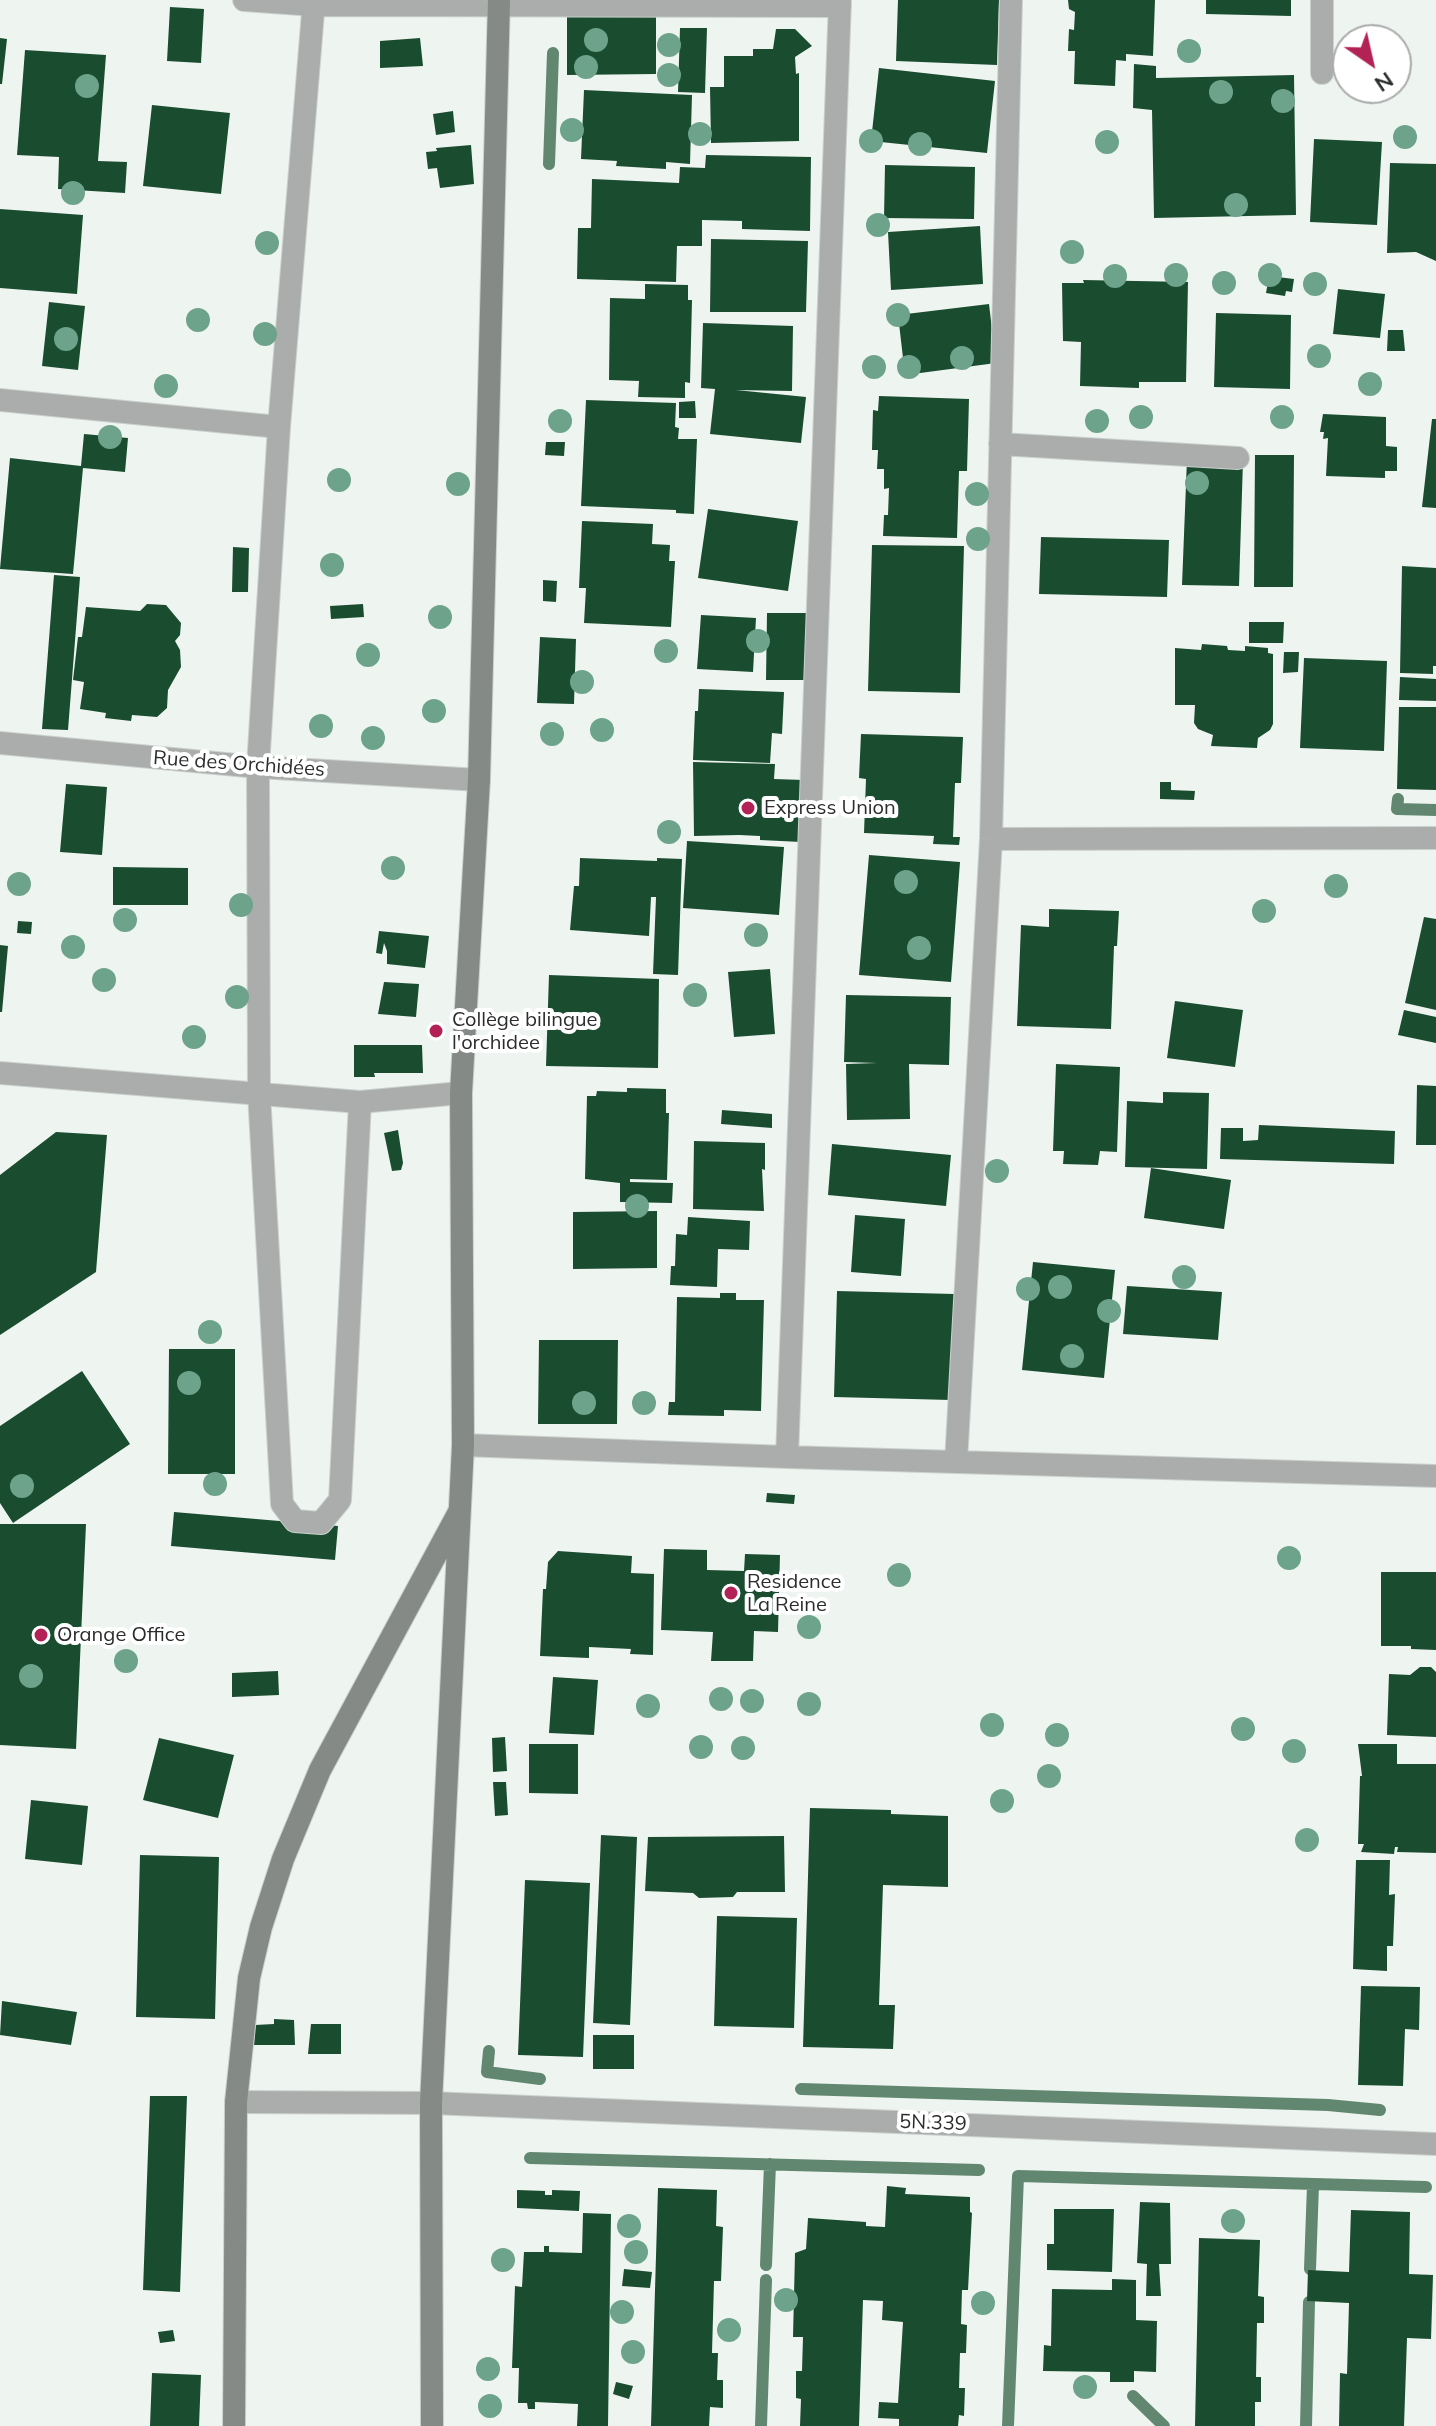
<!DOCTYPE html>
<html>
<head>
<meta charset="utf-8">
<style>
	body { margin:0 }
	#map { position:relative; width:1436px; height:2426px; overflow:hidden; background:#eef5f0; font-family:Mulish,sans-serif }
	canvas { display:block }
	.north { position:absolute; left:1332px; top:24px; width:80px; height:80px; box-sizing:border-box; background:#fff; border:2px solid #aaabab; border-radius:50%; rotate:146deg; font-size:22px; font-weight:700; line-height:32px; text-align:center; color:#2b2d2c }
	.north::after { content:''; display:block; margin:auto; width:28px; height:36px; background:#b22255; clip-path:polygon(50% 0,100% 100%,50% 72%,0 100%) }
</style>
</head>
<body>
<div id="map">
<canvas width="1436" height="2426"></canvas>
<div class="north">N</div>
</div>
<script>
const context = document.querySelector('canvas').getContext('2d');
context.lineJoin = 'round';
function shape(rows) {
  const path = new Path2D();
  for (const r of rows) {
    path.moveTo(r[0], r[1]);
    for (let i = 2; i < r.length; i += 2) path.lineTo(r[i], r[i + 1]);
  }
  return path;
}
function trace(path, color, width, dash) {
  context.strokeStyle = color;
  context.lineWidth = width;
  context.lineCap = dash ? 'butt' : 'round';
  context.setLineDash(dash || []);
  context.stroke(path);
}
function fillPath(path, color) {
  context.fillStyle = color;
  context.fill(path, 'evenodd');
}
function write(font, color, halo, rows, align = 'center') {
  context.font = font + ' Mulish,sans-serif';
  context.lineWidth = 8;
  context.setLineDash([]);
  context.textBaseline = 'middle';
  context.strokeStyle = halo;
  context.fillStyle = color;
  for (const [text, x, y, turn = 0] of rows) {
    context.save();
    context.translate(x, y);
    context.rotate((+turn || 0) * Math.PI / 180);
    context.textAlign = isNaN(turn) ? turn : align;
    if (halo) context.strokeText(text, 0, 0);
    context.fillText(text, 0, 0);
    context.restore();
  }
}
trace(shape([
	[549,164,553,53],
	[1398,799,1397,809,1436,810],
	[489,2051,487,2072,540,2079],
	[801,2089,1328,2105,1380,2110],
	[530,2158,979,2170],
	[766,2265,770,2164],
	[1310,2269,1313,2185],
	[1133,2396,1164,2426],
	[761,2426,766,2280],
	[1008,2426,1018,2176,1426,2187],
	[1306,2426,1309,2302]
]), '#628770', 12);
fillPath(shape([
	[898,0,999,0,997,65,896,61],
	[1068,0,1155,0,1153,56,1126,54,1126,61,1116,60,1115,86,1074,84,1075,51,1068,51,1069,29,1074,30,1075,12,1069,9],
	[1206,0,1291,0,1291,16,1206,14],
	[656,6,656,74,567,75,567,8],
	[170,7,204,9,201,63,167,61],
	[680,28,707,28,705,93,678,92],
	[776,29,795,29,812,46,795,57,796,74,799,73,799,141,711,143,710,87,724,87,724,56,753,56,753,49,773,49],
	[0,38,7,39,2,84,0,84],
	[420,38,423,66,380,68,380,41],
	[25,50,106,55,98,161,127,162,125,193,58,189,59,157,17,155],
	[1134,64,1156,66,1156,78,1294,75,1296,215,1154,218,1152,110,1133,108],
	[879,68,995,81,987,153,871,141],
	[584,90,692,95,690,164,666,162,666,169,616,166,617,161,581,159],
	[152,105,230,113,221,194,143,186],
	[453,111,455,132,436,135,433,114],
	[1314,139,1382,142,1377,225,1310,222],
	[471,145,474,184,440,188,437,168,428,169,426,152,437,151,436,148],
	[706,155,811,157,810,231,742,229,742,221,702,220,702,246,677,246,676,282,577,279,578,228,591,228,592,179,679,183,680,167,705,168],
	[1390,163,1436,164,1436,261,1416,252,1387,253],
	[885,165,975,167,974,219,884,218],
	[0,209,83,215,77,294,0,288],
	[980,226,983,284,891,290,888,232],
	[711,239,808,241,806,312,710,312],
	[1269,276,1294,279,1292,292,1286,291,1285,296,1266,293],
	[1083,280,1188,282,1186,382,1139,382,1139,388,1080,386,1081,342,1063,341,1062,283,1084,283],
	[645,284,688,285,688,300,692,300,690,383,685,382,685,398,638,397,639,381,609,380,610,298,645,299],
	[1338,289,1385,294,1380,338,1333,334],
	[49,302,85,306,78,370,42,366],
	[989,304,996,363,905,375,898,315],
	[1216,313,1291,315,1290,389,1214,387],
	[703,323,793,326,792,391,736,390,806,397,801,443,710,434,715,389,701,388],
	[1388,330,1403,330,1405,351,1387,351],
	[879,396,969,399,967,471,959,471,957,538,883,536,884,515,888,515,889,488,884,489,884,469,877,469,878,450,872,450,873,410,878,411],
	[586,400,676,403,675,427,679,428,678,439,697,439,694,514,676,513,676,510,581,506],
	[695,401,696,418,679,418,679,402],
	[1323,414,1386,417,1386,446,1397,447,1397,471,1385,471,1385,478,1326,476,1328,438,1323,439,1324,432,1320,432],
	[1432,419,1436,419,1436,508,1422,507],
	[84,434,128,438,125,472,83,468,73,574,0,569,10,458,81,466],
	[546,442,565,442,564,456,545,455],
	[1255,455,1294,455,1293,587,1254,587],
	[1187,459,1243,461,1239,586,1182,585],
	[708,509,798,521,788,591,698,578],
	[582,521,653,524,652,544,670,545,669,561,675,561,671,627,584,623,586,588,579,588],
	[1041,537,1169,540,1167,597,1039,594],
	[872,545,964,546,960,693,868,691],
	[233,547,249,548,248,592,232,592],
	[1402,566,1436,568,1436,666,1433,666,1433,674,1400,673],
	[54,575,80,577,68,730,42,729],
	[543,580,557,581,556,602,543,601],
	[147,604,166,605,181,623,180,635,175,641,180,650,181,667,168,690,167,708,157,717,132,715,131,721,105,718,106,713,80,709,84,682,73,680,78,637,82,637,86,607,140,611],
	[363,604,364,617,331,619,330,606],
	[767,613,811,613,811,680,766,680],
	[701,615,756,618,753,672,697,669],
	[1249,622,1284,622,1283,643,1249,643],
	[540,637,576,639,574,704,537,703],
	[1202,644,1227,646,1228,650,1245,651,1245,646,1268,648,1268,653,1273,654,1273,724,1270,730,1258,738,1257,748,1211,746,1213,735,1198,729,1194,723,1195,705,1175,705,1175,648,1201,650],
	[1284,652,1299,652,1298,672,1283,673],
	[1304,658,1387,661,1384,751,1300,748],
	[1400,677,1436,679,1436,701,1399,700],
	[699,689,784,692,782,734,772,733,770,763,693,760,695,711,698,711],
	[1399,707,1436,707,1436,790,1397,789],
	[861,734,963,737,961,783,955,783,953,837,960,837,959,845,933,844,934,836,864,833,866,779,859,778],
	[693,762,775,764,774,779,804,780,801,842,760,840,760,836,739,835,694,836],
	[1160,782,1171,782,1171,790,1195,791,1194,800,1160,799],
	[66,784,107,787,102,855,60,852],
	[687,841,784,847,779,915,683,908],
	[869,855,960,862,951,982,859,975],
	[580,858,657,861,657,858,682,859,678,975,653,974,656,897,651,897,649,936,570,930,574,886,579,886],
	[113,867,188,868,188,905,113,905],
	[1049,909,1119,911,1117,946,1114,946,1111,1029,1017,1026,1021,925,1049,927],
	[1424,917,1436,919,1436,1010,1405,1003],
	[18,921,32,922,31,934,17,933],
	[379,931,429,936,425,968,387,964,387,951,384,943,382,954,376,953],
	[0,945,8,946,2,1012,0,1012],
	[770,969,775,1034,734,1037,728,972],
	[549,975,659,979,658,1068,546,1066],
	[384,982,419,984,416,1017,378,1014],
	[846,995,951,997,949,1065,909,1064,910,1119,847,1120,846,1064,877,1063,844,1062],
	[1175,1001,1243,1010,1235,1067,1167,1058],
	[1404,1010,1436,1017,1436,1043,1398,1035],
	[354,1045,422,1045,423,1073,374,1073,375,1077,354,1077],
	[1056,1064,1120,1067,1117,1152,1100,1151,1098,1165,1063,1164,1064,1151,1053,1151],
	[1417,1085,1436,1086,1436,1145,1416,1145],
	[627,1088,666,1089,666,1113,669,1113,667,1180,630,1179,630,1182,673,1183,672,1203,620,1202,620,1183,585,1179,587,1096,596,1096,597,1091,627,1092],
	[1163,1092,1209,1093,1207,1169,1125,1167,1127,1101,1163,1103],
	[722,1110,772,1114,772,1128,721,1124],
	[1259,1125,1395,1131,1394,1164,1220,1159,1221,1128,1243,1128,1243,1141,1258,1140],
	[398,1130,403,1163,401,1170,392,1171,384,1133],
	[56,1132,107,1135,96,1272,0,1335,0,1175],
	[694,1141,765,1143,765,1170,762,1169,764,1211,693,1209],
	[832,1144,951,1155,946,1206,828,1195],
	[1151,1168,1231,1180,1224,1229,1144,1218],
	[657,1211,657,1268,573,1269,573,1212],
	[855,1215,905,1219,901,1276,851,1272],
	[688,1217,750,1221,749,1250,718,1249,717,1287,670,1285,671,1266,675,1266,676,1234,687,1235],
	[1033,1262,1115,1270,1104,1378,1022,1370],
	[1127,1286,1222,1292,1218,1340,1123,1334],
	[837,1291,954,1294,951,1400,834,1397],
	[720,1293,736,1293,736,1300,764,1300,761,1411,724,1410,724,1416,668,1415,669,1402,675,1402,677,1297,720,1298],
	[539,1340,618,1340,617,1424,538,1424],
	[169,1349,235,1349,235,1474,168,1474],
	[82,1371,130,1444,13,1523,0,1503,0,1426],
	[767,1493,795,1495,794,1504,766,1502],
	[174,1512,338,1526,335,1560,171,1546],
	[0,1524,86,1524,76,1749,0,1745],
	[664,1549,707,1550,707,1570,744,1571,745,1554,780,1555,778,1632,754,1631,753,1661,711,1661,713,1632,661,1630],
	[558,1551,632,1556,631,1573,654,1574,653,1655,630,1654,631,1649,589,1647,589,1658,540,1656,543,1589,546,1589,548,1562],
	[1381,1572,1436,1572,1436,1650,1411,1649,1411,1646,1381,1646],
	[1420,1667,1431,1667,1436,1672,1436,1737,1387,1735,1389,1674,1410,1675],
	[278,1671,279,1695,232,1697,232,1673],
	[553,1677,598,1680,594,1735,549,1733],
	[505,1737,507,1771,493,1772,492,1738],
	[159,1738,234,1755,218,1818,143,1800],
	[529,1744,578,1744,578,1794,529,1793],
	[1358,1744,1397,1744,1397,1764,1436,1764,1436,1853,1397,1852,1398,1847,1395,1847,1394,1854,1361,1852,1364,1844,1358,1844,1360,1776,1362,1776],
	[493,1782,506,1782,508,1815,495,1816],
	[31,1800,88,1806,82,1865,25,1859],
	[810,1808,891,1810,891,1814,948,1816,948,1887,883,1885,879,2005,895,2005,893,2049,803,2047],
	[601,1835,637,1837,630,2025,593,2023],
	[784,1836,785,1892,737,1892,733,1897,699,1898,693,1893,645,1891,648,1837],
	[140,1855,219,1857,215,2019,136,2017],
	[1356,1860,1390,1860,1389,1895,1395,1894,1393,1946,1387,1946,1387,1971,1353,1969],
	[525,1880,590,1883,583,2057,518,2055],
	[717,1916,797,1918,794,2028,714,2026],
	[1361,1986,1420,1987,1419,2030,1405,2029,1403,2086,1358,2085],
	[2,2001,77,2012,71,2045,0,2035],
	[274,2019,294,2020,295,2045,254,2045,255,2025,274,2024],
	[311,2024,341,2024,341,2054,308,2054],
	[593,2035,634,2035,634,2069,593,2069],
	[150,2096,187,2096,180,2292,143,2290],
	[887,2186,906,2188,905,2194,970,2197,970,2212,972,2213,968,2290,962,2290,961,2324,967,2325,966,2353,960,2353,959,2388,965,2388,964,2416,959,2415,958,2426,899,2426,899,2419,878,2418,879,2402,898,2403,903,2322,882,2320,883,2301,863,2300,859,2426,800,2426,801,2399,796,2398,796,2371,802,2371,803,2337,793,2337,795,2253,806,2249,808,2218,866,2222,866,2226,885,2227],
	[658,2188,717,2190,716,2226,723,2227,721,2281,714,2281,712,2353,718,2353,717,2380,723,2380,723,2408,710,2407,709,2426,651,2426],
	[517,2190,545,2191,545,2195,552,2195,552,2190,580,2191,579,2211,517,2208],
	[1140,2202,1170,2203,1171,2264,1159,2264,1161,2296,1146,2296,1147,2264,1137,2263],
	[1054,2209,1114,2209,1112,2272,1047,2270,1047,2244,1054,2244],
	[1351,2210,1410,2212,1409,2274,1433,2275,1431,2339,1407,2338,1404,2426,1339,2426,1340,2373,1347,2374,1349,2303,1307,2301,1308,2270,1349,2272],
	[583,2213,611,2214,608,2426,577,2426,578,2404,535,2402,535,2409,528,2409,527,2403,518,2403,519,2368,512,2368,515,2286,522,2287,524,2252,544,2252,544,2246,549,2246,549,2252,582,2253],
	[1199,2238,1260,2240,1258,2296,1264,2297,1264,2323,1257,2323,1256,2377,1261,2377,1261,2402,1255,2402,1255,2426,1195,2426],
	[624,2269,652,2272,650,2288,622,2286],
	[1112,2279,1136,2280,1136,2320,1157,2321,1156,2372,1134,2371,1134,2382,1110,2382,1110,2372,1043,2371,1044,2345,1051,2346,1052,2289,1112,2290],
	[173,2330,175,2341,160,2343,158,2332],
	[152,2373,201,2375,199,2426,150,2426],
	[616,2382,633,2386,629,2399,613,2394]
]), '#1a4c30');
const service = shape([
	[1322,73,1322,0],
	[259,1093,282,1504,295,1521,321,1523,340,1500,360,1102]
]);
const minor = shape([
	[244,0,314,5,840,6],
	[0,400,279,427],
	[1000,444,1238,458],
	[0,743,258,767,479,780],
	[991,839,1436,838],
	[0,1073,360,1102,461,1093],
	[259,1093,258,767,279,427,314,0],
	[463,1445,787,1457,1436,1476],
	[787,1457,840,0],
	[956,1462,991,839,1011,0],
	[236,2102,431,2103,1436,2144]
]);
const secondary = shape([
	[234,2426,236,2102,249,1978,261,1927,283,1859,320,1770,459,1512],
	[432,2426,431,2103,463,1445,461,1093,479,780,499,0]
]);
trace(service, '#cbd1cd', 24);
trace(minor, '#cbd1cd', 24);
trace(secondary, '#cbd1cd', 24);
trace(service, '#aaadab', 22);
trace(minor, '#aaadab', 22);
trace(secondary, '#868a87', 22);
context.fillStyle = '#6da38a';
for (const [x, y] of [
	[596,40],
	[669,45],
	[1189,51],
	[586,67],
	[669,75],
	[87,86],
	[1221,92],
	[1283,101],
	[572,130],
	[700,134],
	[1405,137],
	[871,141],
	[1107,142],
	[920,144],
	[73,193],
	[1236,205],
	[878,225],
	[267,243],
	[1072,252],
	[1176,275],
	[1270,275],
	[1115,276],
	[1224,283],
	[1315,284],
	[898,315],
	[198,320],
	[265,334],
	[66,339],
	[1319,356],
	[962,358],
	[874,367],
	[909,367],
	[1370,384],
	[166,386],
	[1141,417],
	[1282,417],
	[560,421],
	[1097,421],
	[110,437],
	[339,480],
	[1197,483],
	[458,484],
	[977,494],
	[978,539],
	[332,565],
	[440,617],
	[758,641],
	[666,651],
	[368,655],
	[582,682],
	[434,711],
	[321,726],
	[602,730],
	[552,734],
	[373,738],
	[669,832],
	[393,868],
	[906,882],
	[19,884],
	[1336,886],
	[241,905],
	[1264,911],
	[125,920],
	[756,935],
	[73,947],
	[919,948],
	[104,980],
	[695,995],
	[237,997],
	[194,1037],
	[997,1171],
	[637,1206],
	[1184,1277],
	[1060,1287],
	[1028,1289],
	[1109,1311],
	[210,1332],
	[1072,1356],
	[189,1383],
	[584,1403],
	[644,1403],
	[215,1484],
	[22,1486],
	[1289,1558],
	[899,1575],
	[809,1627],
	[126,1661],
	[31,1676],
	[721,1699],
	[752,1701],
	[809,1704],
	[648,1706],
	[992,1725],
	[1243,1729],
	[1057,1735],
	[701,1747],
	[743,1748],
	[1294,1751],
	[1049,1776],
	[1002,1801],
	[1307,1840],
	[1233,2221],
	[629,2226],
	[636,2252],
	[503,2260],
	[786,2300],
	[983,2303],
	[622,2312],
	[729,2330],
	[633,2352],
	[488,2369],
	[1085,2387],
	[490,2406]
]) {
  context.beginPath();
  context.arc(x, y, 12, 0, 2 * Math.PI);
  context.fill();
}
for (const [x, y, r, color] of [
	[748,808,8,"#b22255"],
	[436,1031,8,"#b22255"],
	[731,1593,8,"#b22255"],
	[41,1635,8,"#b22255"]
]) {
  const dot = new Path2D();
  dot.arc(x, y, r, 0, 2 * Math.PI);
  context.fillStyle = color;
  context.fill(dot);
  trace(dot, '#fff', 3);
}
write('20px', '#2b2d2c', '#fff', [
	["Rue des Orchidées",239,764,4],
	["5N.339",933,2123,2]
]);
write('20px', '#2b2d2c', '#fff', [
	["Express Union",764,808],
	["Collège bilingue",452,1020],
	["l'orchidee",452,1043],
	["Residence",747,1582],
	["La Reine",747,1605],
	["Orange Office",57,1635]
], 'left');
</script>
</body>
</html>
